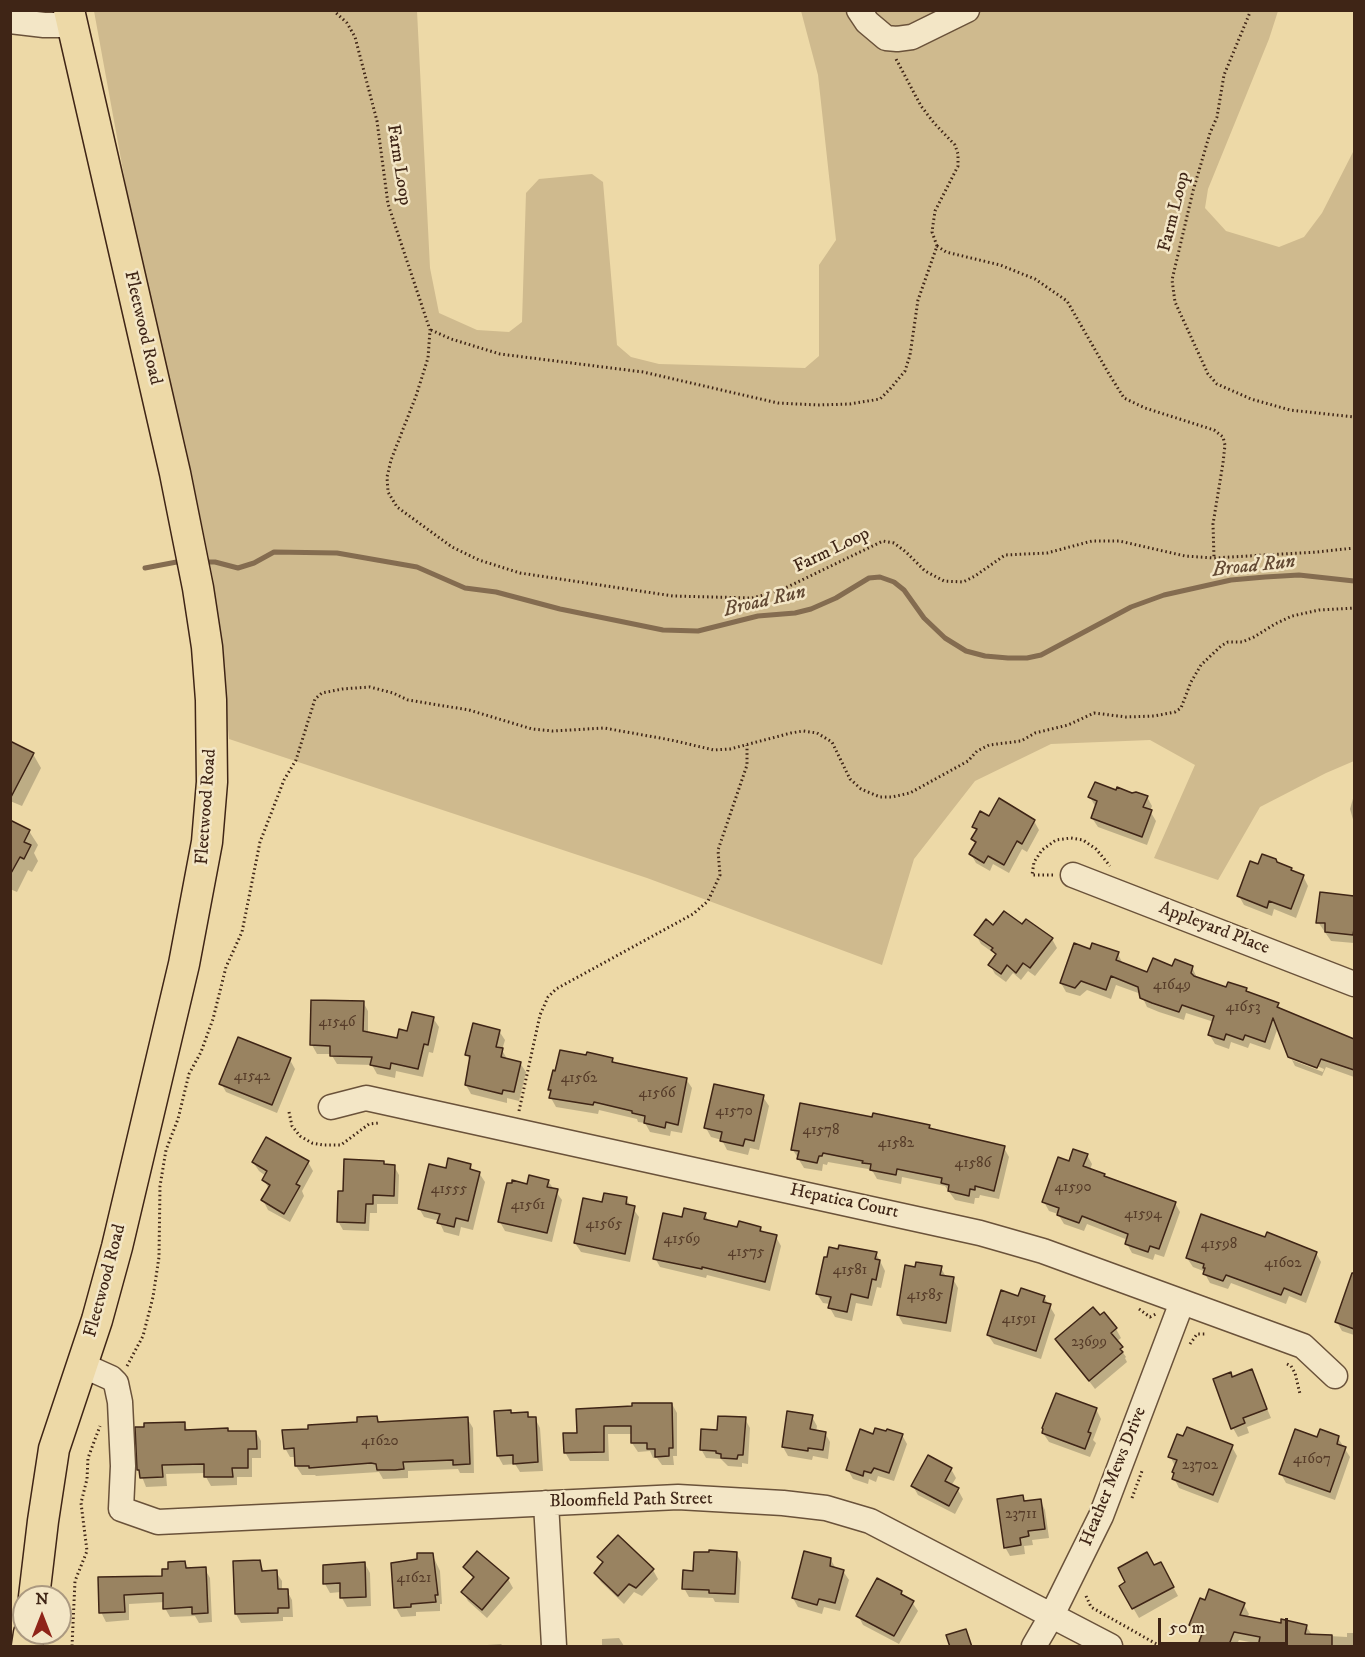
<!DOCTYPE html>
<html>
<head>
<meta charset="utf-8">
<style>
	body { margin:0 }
	#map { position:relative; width:1365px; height:1657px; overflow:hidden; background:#edd9a7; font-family:"IM FELL DW Pica",serif }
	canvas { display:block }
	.frame { position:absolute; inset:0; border:12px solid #3f2516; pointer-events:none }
	.north { position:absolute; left:12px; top:1585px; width:60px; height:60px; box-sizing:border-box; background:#f3e6c6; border:2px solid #ab9980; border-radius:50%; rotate:0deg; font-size:16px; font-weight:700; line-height:24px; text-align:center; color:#3f2516 }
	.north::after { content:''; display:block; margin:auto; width:21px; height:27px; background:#8f2418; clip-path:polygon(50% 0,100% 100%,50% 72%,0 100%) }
	.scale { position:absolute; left:1158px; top:1618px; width:130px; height:27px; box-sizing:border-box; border:3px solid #3f2516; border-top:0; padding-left:8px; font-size:18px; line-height:21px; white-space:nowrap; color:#3f2516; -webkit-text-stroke:4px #f3e6c6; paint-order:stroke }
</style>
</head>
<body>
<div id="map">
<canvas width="1365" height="1657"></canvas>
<div class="frame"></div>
<div class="north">N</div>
<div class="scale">50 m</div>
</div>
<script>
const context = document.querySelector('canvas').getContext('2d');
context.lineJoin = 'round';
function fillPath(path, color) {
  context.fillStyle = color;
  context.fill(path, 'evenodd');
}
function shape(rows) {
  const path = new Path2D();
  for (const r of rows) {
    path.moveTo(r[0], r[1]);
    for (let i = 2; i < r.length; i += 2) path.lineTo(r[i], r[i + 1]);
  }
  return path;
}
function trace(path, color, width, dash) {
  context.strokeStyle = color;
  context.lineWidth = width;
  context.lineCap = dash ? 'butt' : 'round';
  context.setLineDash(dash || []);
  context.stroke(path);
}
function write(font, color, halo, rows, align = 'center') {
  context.font = font + ' "IM FELL DW Pica",serif';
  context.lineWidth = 5;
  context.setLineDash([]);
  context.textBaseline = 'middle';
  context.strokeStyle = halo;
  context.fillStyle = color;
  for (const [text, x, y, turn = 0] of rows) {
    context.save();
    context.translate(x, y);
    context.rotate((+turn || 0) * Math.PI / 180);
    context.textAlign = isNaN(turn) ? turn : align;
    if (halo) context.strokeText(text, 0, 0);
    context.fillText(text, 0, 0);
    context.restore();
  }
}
fillPath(shape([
	[94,11,417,11,430,268,439,313,477,330,509,332,522,322,526,193,539,179,592,174,603,182,617,345,631,357,659,364,805,368,819,356,819,265,836,240,818,75,801,11,1278,11,1269,39,1208,189,1205,208,1226,231,1279,247,1304,237,1322,213,1354,150,1354,761,1326,773,1260,807,1218,880,1154,858,1195,765,1150,740,1051,744,975,781,914,859,882,965,647,878,229,739,213,578,185,442,145,291]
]), '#cfba8e');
fillPath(shape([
	[10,743,33,754,41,768,22,806,10,801],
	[1117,791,1147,797,1152,806,1150,811,1156,821,1147,845,1098,827,1092,818,1095,806,1090,797],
	[1354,795,1354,823,1350,809],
	[990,818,1034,821,1039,830,1027,852,1022,849,1009,873,993,864,990,871,976,863,971,854,976,845,973,839,977,832,974,826],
	[10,821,29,831,38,845,34,853,38,861,32,872,28,870,17,892,10,889],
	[1277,863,1303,876,1308,886,1296,918,1274,909,1272,916,1244,905,1239,896,1259,866],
	[1354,894,1354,943,1331,941,1318,922],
	[1023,926,1052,939,1057,948,1035,976,1028,971,1021,980,1013,973,1006,982,995,974,990,965,997,956,995,954,981,944,976,935,994,927],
	[1091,951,1118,954,1123,964,1148,974,1173,968,1192,967,1197,978,1227,989,1246,990,1247,993,1278,1004,1281,1010,1354,1040,1354,1077,1326,1067,1322,1076,1295,1066,1292,1060,1323,1072,1324,1069,1290,1055,1278,1027,1270,1050,1250,1043,1248,1048,1231,1042,1229,1049,1215,1044,1209,1034,1214,1022,1186,1013,1184,1020,1159,1012,1147,1007,1141,994,1116,985,1111,999,1087,990,1080,996,1066,992,1061,983],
	[363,1002,368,1011,368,1033,398,1040,433,1018,439,1027,433,1053,429,1052,423,1077,396,1071,395,1078,377,1074,372,1065,337,1064,331,1054,317,1054,312,1045],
	[499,1031,505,1040,502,1050,507,1059,520,1063,526,1072,519,1101,507,1098,507,1103,471,1094,466,1085,470,1061,467,1055],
	[612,1059,615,1064,686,1079,692,1088,682,1133,671,1131,670,1136,650,1132,645,1123,638,1122,637,1119,599,1110,598,1114,556,1107,551,1098,552,1093,550,1089],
	[290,1060,295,1069,277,1113,226,1092,221,1083],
	[763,1097,769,1106,759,1150,750,1148,748,1155,727,1150,722,1140,711,1137,706,1128],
	[873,1119,929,1126,931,1130,1004,1148,1009,1157,999,1199,980,1195,979,1198,975,1198,974,1204,955,1200,945,1186,902,1177,901,1184,877,1179,873,1172,868,1169,828,1162,827,1165,823,1164,822,1171,804,1168,793,1150],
	[1087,1155,1092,1164,1090,1170,1104,1175,1106,1178,1175,1203,1180,1212,1164,1257,1155,1254,1153,1260,1132,1253,1127,1244,1128,1240,1087,1224,1084,1231,1064,1224,1058,1214,1049,1211,1044,1202,1070,1163],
	[253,1162,308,1162,313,1171,302,1191,304,1196,290,1222,268,1210,263,1200,269,1189,264,1180,266,1176,259,1171],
	[383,1162,386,1166,394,1166,399,1175,398,1204,377,1204,377,1213,370,1213,369,1231,343,1230,338,1221,344,1192],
	[470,1166,473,1172,479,1173,485,1182,473,1230,461,1227,459,1236,444,1232,439,1221,424,1217,419,1208,447,1170],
	[548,1181,562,1200,552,1242,505,1231,500,1222,528,1185],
	[626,1199,639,1217,630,1262,581,1252,575,1243,603,1204],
	[705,1214,709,1222,738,1229,760,1228,764,1234,776,1237,781,1246,770,1291,707,1275,706,1278,660,1267,655,1258,684,1219],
	[1266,1239,1316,1253,1321,1262,1306,1303,1289,1296,1286,1304,1231,1283,1228,1289,1210,1283,1205,1274,1206,1272,1193,1267,1187,1258],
	[876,1253,885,1271,881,1288,877,1287,872,1306,856,1303,852,1321,835,1317,830,1308,830,1304,823,1303,817,1294],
	[916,1268,941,1268,946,1277,953,1279,958,1288,951,1332,903,1324,898,1315],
	[1351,1280,1354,1281,1354,1335,1342,1331,1337,1322],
	[1044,1297,1055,1315,1041,1359,994,1344,988,1335,1019,1298],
	[1116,1329,1121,1338,1116,1342,1126,1357,1125,1358,1127,1362,1095,1389,1057,1339],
	[1251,1371,1271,1418,1247,1427,1249,1433,1238,1437,1233,1428,1232,1378],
	[672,1404,677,1413,677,1456,673,1456,674,1465,662,1465,657,1458,653,1458,650,1451,638,1452,632,1443,632,1434,608,1434,609,1461,570,1461,565,1452,578,1434,578,1411],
	[1096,1409,1101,1419,1093,1440,1096,1443,1090,1457,1049,1442,1043,1433],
	[527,1414,530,1419,535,1418,540,1428,543,1471,520,1472,515,1464,503,1465,498,1456,512,1415],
	[376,1417,380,1424,467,1418,473,1428,474,1473,460,1473,458,1469,408,1471,408,1478,383,1479,379,1472,316,1476,315,1475,302,1475,296,1466,296,1457,290,1457,285,1448,310,1430,358,1424],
	[812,1417,817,1426,816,1432,825,1433,830,1442,828,1459,813,1456,812,1460,788,1456,783,1447],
	[745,1419,750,1428,748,1464,742,1463,742,1467,728,1466,721,1459,706,1458,701,1449,719,1432],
	[184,1423,188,1431,256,1432,261,1441,261,1458,252,1458,252,1477,237,1477,237,1485,211,1486,206,1477,206,1473,166,1474,167,1486,146,1487,139,1469],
	[902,1435,907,1444,894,1481,878,1476,876,1482,869,1479,868,1484,853,1479,848,1470],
	[1338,1438,1350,1457,1335,1500,1286,1483,1281,1474,1318,1439],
	[1232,1447,1237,1456,1218,1503,1179,1488,1174,1478,1175,1466,1170,1456],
	[951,1469,956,1478,951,1486,958,1490,963,1499,955,1514,918,1495,913,1486],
	[1022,1497,1025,1502,1040,1500,1045,1510,1049,1538,1032,1540,1033,1545,1024,1546,1025,1554,1010,1556,1005,1547],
	[477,1553,508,1579,513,1588,487,1618,468,1601,463,1592,474,1580,465,1567],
	[736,1553,741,1562,739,1603,715,1602,713,1598,689,1597,684,1588,694,1572],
	[432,1554,440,1571,442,1604,440,1604,440,1611,416,1612,416,1616,401,1617,396,1608],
	[599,1557,653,1570,658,1579,642,1596,634,1592,624,1604,601,1582,595,1573,604,1564],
	[831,1560,836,1569,843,1571,849,1580,840,1611,824,1607,822,1614,798,1607,793,1598],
	[259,1561,264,1572,276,1572,282,1581,282,1591,287,1591,292,1600,293,1617,283,1617,283,1621,241,1623,236,1614],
	[185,1562,189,1570,205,1569,210,1578,212,1622,199,1623,195,1616,170,1617,165,1608,165,1602,129,1604,129,1620,106,1622,101,1612,99,1578,163,1577,170,1571],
	[365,1564,370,1573,371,1606,347,1607,342,1598,341,1592,330,1593,325,1584],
	[1161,1564,1178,1596,1139,1618,1121,1587],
	[901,1593,903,1597,912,1602,918,1611,899,1644,863,1625,858,1615],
	[1244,1605,1249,1614,1247,1618,1282,1625,1306,1626,1312,1635,1347,1637,1347,1633,1354,1633,1354,1646,1260,1646,1260,1644,1239,1640,1236,1646,1203,1646,1201,1642,1203,1637,1196,1634,1191,1625],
	[619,1638,624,1646,602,1646,602,1639],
	[501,1644,503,1646,473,1646]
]), '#0003');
trace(shape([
	[203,562,215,562,238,568,254,563,274,552,337,553,417,567,465,588,496,592,560,609,663,630,698,631,758,616,795,613,811,609,836,598,869,578,880,577,894,582,904,590,924,618,945,638,966,651,985,656,1008,658,1027,658,1041,655,1131,607,1164,595,1231,580,1265,577,1299,575,1354,581],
	[145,568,182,561]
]), '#846c50', 5);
const building = shape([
	[10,741,34,753,10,799,10,741],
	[1095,782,1116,790,1117,787,1132,793,1136,792,1148,796,1143,807,1152,810,1142,837,1091,818,1097,801,1088,797,1095,782],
	[999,798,1035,820,1022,844,1017,841,1004,865,988,856,984,863,969,854,976,842,971,839,977,829,972,827,980,811,989,816,999,798],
	[10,820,30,830,24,842,31,845,24,859,20,857,10,875,10,820],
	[1262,854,1276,859,1277,862,1292,868,1291,870,1304,875,1291,909,1269,901,1267,908,1237,896,1250,861,1258,864,1262,854],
	[1320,892,1354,896,1354,929,1353,935,1325,932,1325,923,1316,923,1320,892],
	[1004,911,1022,924,1026,919,1053,938,1030,968,1023,963,1016,973,1007,965,1001,974,988,965,996,954,991,950,993,948,974,935,986,919,993,925,1004,911],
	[1074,943,1090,949,1092,943,1119,952,1116,960,1147,972,1153,958,1172,966,1175,959,1193,966,1191,973,1194,976,1226,987,1228,982,1247,988,1246,991,1279,1003,1277,1007,1354,1039,1354,1070,1321,1059,1317,1068,1288,1057,1273,1018,1265,1042,1245,1035,1243,1040,1226,1034,1224,1040,1208,1035,1214,1016,1182,1005,1179,1012,1152,1003,1140,998,1138,987,1111,976,1106,990,1081,981,1075,988,1060,983,1074,943],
	[311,1000,364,1001,363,1031,397,1038,399,1029,407,1031,412,1012,434,1017,428,1045,424,1044,418,1069,391,1063,390,1069,370,1065,372,1057,330,1056,330,1046,310,1045,311,1000],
	[473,1023,500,1030,496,1047,503,1048,501,1057,521,1062,514,1092,503,1090,502,1094,465,1085,470,1056,465,1055,473,1023],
	[238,1037,291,1058,272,1105,219,1084,238,1037],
	[560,1050,586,1055,587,1052,613,1058,612,1062,687,1078,678,1125,666,1122,665,1128,644,1123,645,1116,632,1113,632,1111,594,1102,593,1105,549,1098,551,1090,548,1090,553,1070,555,1071,560,1050],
	[714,1084,764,1095,754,1141,745,1139,743,1146,720,1141,722,1132,704,1128,714,1084],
	[800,1103,872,1117,873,1113,930,1125,929,1128,1005,1146,994,1191,975,1186,975,1190,970,1189,969,1196,948,1191,949,1185,941,1183,942,1178,897,1169,896,1175,870,1170,871,1164,862,1163,863,1161,823,1153,822,1156,819,1156,817,1163,797,1159,799,1151,791,1150,800,1103],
	[266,1137,309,1161,296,1184,300,1186,284,1214,261,1200,270,1185,262,1180,267,1171,252,1162,266,1137],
	[1073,1149,1088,1154,1083,1166,1105,1174,1104,1176,1176,1202,1159,1249,1150,1246,1148,1252,1125,1244,1128,1234,1082,1216,1079,1223,1057,1215,1059,1208,1042,1202,1058,1157,1069,1161,1073,1149],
	[448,1158,471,1164,470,1169,480,1172,468,1221,456,1218,454,1227,437,1223,440,1214,418,1209,429,1164,446,1168,448,1158],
	[344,1159,384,1161,384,1164,395,1165,394,1196,373,1195,373,1204,366,1204,365,1223,337,1222,338,1191,343,1191,344,1159],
	[529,1175,549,1180,547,1187,558,1189,547,1233,498,1222,507,1183,512,1183,512,1180,527,1184,529,1175],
	[604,1193,627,1197,626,1204,635,1206,625,1254,574,1243,583,1198,602,1202,604,1193],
	[684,1208,706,1213,704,1219,737,1227,739,1221,761,1227,760,1231,777,1235,765,1282,702,1267,702,1269,653,1259,663,1213,682,1217,684,1208],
	[1201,1214,1265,1237,1267,1232,1317,1252,1301,1295,1284,1288,1281,1295,1226,1275,1223,1281,1203,1274,1205,1268,1203,1268,1204,1264,1186,1258,1201,1214],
	[839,1245,877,1252,875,1259,880,1260,876,1280,872,1279,868,1298,851,1294,847,1312,828,1308,831,1297,816,1294,824,1257,827,1257,829,1247,838,1249,839,1245],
	[916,1262,942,1266,940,1275,954,1277,946,1323,897,1315,905,1265,915,1267,916,1262],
	[1352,1273,1354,1273,1354,1329,1335,1322,1352,1273],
	[1021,1288,1045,1296,1043,1302,1051,1304,1036,1351,987,1335,1001,1290,1018,1296,1021,1288],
	[1093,1307,1100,1315,1104,1312,1117,1328,1111,1333,1123,1347,1120,1349,1123,1352,1089,1381,1055,1339,1093,1307],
	[1252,1369,1267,1409,1243,1418,1245,1423,1231,1429,1213,1379,1231,1372,1232,1377,1252,1369],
	[1056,1393,1097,1408,1088,1432,1091,1433,1085,1449,1042,1433,1043,1429,1042,1428,1056,1393],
	[632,1403,672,1403,673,1448,669,1448,669,1456,655,1457,655,1449,647,1449,647,1443,631,1443,631,1426,604,1426,604,1452,564,1453,563,1433,577,1433,576,1409,632,1406,632,1403],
	[511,1410,511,1413,528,1412,528,1417,536,1417,538,1462,513,1464,513,1455,497,1456,494,1411,511,1410],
	[787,1411,813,1415,810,1429,826,1432,823,1450,808,1448,808,1451,782,1447,787,1411],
	[377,1416,378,1422,468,1417,470,1464,453,1465,453,1460,403,1462,404,1469,395,1470,377,1470,376,1464,371,1463,309,1468,309,1466,295,1466,294,1448,284,1449,282,1430,308,1429,308,1425,357,1422,357,1417,377,1416],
	[718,1416,746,1417,743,1455,738,1455,737,1459,721,1458,721,1454,716,1453,716,1451,700,1450,701,1429,717,1430,718,1416],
	[185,1422,185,1430,228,1428,228,1431,256,1431,257,1449,248,1449,248,1468,232,1468,233,1477,204,1477,204,1464,162,1465,163,1477,140,1478,139,1470,137,1470,135,1427,144,1427,144,1423,185,1422],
	[1187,1427,1233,1445,1213,1495,1172,1479,1174,1473,1172,1472,1177,1460,1168,1457,1177,1434,1183,1436,1187,1427],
	[875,1428,886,1431,887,1429,903,1434,889,1473,874,1468,871,1473,864,1471,863,1476,846,1470,860,1429,873,1434,875,1428],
	[1295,1429,1317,1437,1320,1429,1339,1436,1337,1444,1346,1447,1330,1492,1279,1474,1295,1429],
	[928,1455,952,1468,945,1481,959,1488,949,1506,911,1486,928,1455],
	[1023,1495,1024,1501,1041,1499,1045,1529,1028,1531,1029,1536,1020,1538,1021,1545,1004,1548,997,1499,1023,1495],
	[618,1535,654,1569,636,1588,629,1584,618,1596,594,1573,603,1562,597,1557,618,1535],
	[709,1550,737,1552,735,1594,709,1593,709,1590,682,1589,683,1570,693,1571,694,1552,709,1552,709,1550],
	[477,1551,509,1578,482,1610,461,1592,474,1577,463,1567,477,1551],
	[804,1551,831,1558,830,1566,844,1570,835,1603,819,1599,817,1605,792,1598,804,1551],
	[1147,1552,1154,1565,1161,1562,1174,1587,1132,1609,1119,1586,1125,1582,1118,1568,1147,1552],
	[417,1553,433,1553,438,1595,435,1595,436,1602,411,1604,411,1607,394,1608,391,1563,417,1559,417,1553],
	[260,1560,262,1571,277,1570,278,1589,288,1589,289,1608,278,1608,278,1613,235,1614,233,1561,260,1560],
	[185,1561,186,1568,206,1567,208,1613,192,1614,192,1607,163,1609,163,1593,124,1595,125,1612,99,1613,98,1577,162,1576,162,1569,168,1569,168,1562,185,1561],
	[365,1562,366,1597,340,1598,340,1583,323,1584,323,1565,365,1562],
	[877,1578,902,1591,901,1594,914,1601,894,1636,856,1616,877,1578],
	[1209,1589,1245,1603,1240,1615,1281,1623,1281,1619,1307,1625,1305,1634,1332,1635,1332,1647,1258,1647,1260,1637,1234,1632,1228,1647,1210,1647,1199,1642,1203,1631,1189,1625,1200,1598,1205,1600,1209,1589],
	[966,1629,972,1647,950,1647,946,1635,966,1629]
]);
fillPath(building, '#998361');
trace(building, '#3f2516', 1.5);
const minor = shape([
	[859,10,867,22,886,38,897,39,912,37,967,10],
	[10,21,44,25,72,25],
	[1073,875,1354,984],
	[331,1107,366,1098,980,1233,1043,1251,1303,1346,1335,1376],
	[82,1365,111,1378,116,1383,120,1402,123,1466,121,1509,158,1522,678,1497,783,1503,826,1508,870,1521,1110,1646],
	[546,1503,554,1646],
	[1034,1646,1052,1615,1101,1516,1182,1302]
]);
const major = shape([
	[34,1597,43,1521,54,1449,97,1320,117,1247,184,964,207,842,212,782,211,700,207,647,198,588,175,473,69,10],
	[27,1646,29,1633]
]);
trace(minor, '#6a523a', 27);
trace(major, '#3f2516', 33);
trace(shape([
	[333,10,347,23,355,37,377,121,388,204,430,330,428,358,416,396,391,460,387,477,388,492,397,507,452,547,479,560,520,573,673,596,752,598,779,591,883,541,894,543,906,552,925,571,944,581,963,582,975,576,1005,555,1047,553,1092,541,1119,541,1185,556,1214,558,1317,552,1354,548],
	[1251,10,1224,75,1217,117,1210,133,1193,191,1172,280,1175,302,1208,374,1217,384,1251,399,1290,410,1354,417],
	[937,246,946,252,1000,265,1035,279,1067,301,1109,374,1124,398,1145,408,1214,430,1223,437,1225,445,1223,463,1213,524,1214,558],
	[431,330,451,339,500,354,643,372,778,403,818,405,850,404,880,399,890,389,905,371,910,355,918,300,937,246,932,232,935,211,958,166,958,154,955,145,934,123,921,106,896,59],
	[1053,875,1032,875,1034,862,1042,850,1056,840,1071,838,1083,840,1096,849,1110,866],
	[519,1111,540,1015,548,997,556,989,693,914,708,901,720,875,718,850,747,765,747,745],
	[289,1112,292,1126,300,1136,312,1143,323,1145,341,1145,369,1124,379,1123],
	[1139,1309,1150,1317,1156,1314],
	[1190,1344,1197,1334,1205,1334],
	[1287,1364,1291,1366,1295,1373,1300,1394],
	[127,1366,143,1336,153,1297,159,1257,160,1186,166,1150,178,1119,189,1074,201,1052,213,1019,226,967,242,932,260,842,284,780,296,760,315,699,322,693,342,689,370,687,393,693,408,700,469,710,532,729,553,731,604,728,671,740,714,750,730,749,791,733,803,731,817,733,832,742,850,779,861,789,880,797,892,797,910,793,968,761,977,751,989,745,1021,741,1035,733,1068,725,1094,713,1126,717,1154,716,1175,712,1181,708,1191,682,1201,665,1221,646,1228,642,1242,642,1254,637,1275,624,1292,616,1319,610,1354,608],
	[1132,1498,1142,1471],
	[1086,1596,1091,1607,1160,1646],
	[72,1646,75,1581,87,1551,81,1503,87,1479,88,1458,100,1426]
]), '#3f2516', 3, [1.5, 3]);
trace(minor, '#f3e6c6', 24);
trace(major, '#edd9a7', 30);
write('15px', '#563c29', null, [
	["41649",1172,986],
	["41653",1243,1008],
	["41546",337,1023],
	["41542",252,1077],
	["41562",579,1079],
	["41566",657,1094],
	["41570",734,1112],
	["41578",821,1131],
	["41582",896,1144],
	["41586",973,1164],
	["41590",1073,1188],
	["41555",449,1190],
	["41561",528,1206],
	["41594",1143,1215],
	["41565",604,1225],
	["41569",682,1240],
	["41598",1219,1245],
	["41575",746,1253],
	["41602",1283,1264],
	["41581",850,1271],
	["41585",925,1296],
	["41591",1019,1320],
	["23699",1089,1343],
	["41620",380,1442],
	["41607",1312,1460],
	["23702",1200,1466],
	["23711",1021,1515],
	["41621",414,1579]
]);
write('18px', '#3f2516', '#f3e6c6', [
	["Farm Loop",398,165,81],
	["Farm Loop",1175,212,-76],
	["Fleetwood Road",142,328,77],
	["Farm Loop",832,551,-26],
	["Fleetwood Road",207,807,-86],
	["Appleyard Place",1214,929,21],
	["Hepatica Court",844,1202,12],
	["Fleetwood Road",106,1281,-75],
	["Heather Mews Drive",1114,1477,-68],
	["Bloomfield Path Street",631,1501,-1]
]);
write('italic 20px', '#624933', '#f3e6c6', [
	["Broad Run",1254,567,-6],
	["Broad Run",765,602,-13]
]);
</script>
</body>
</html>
